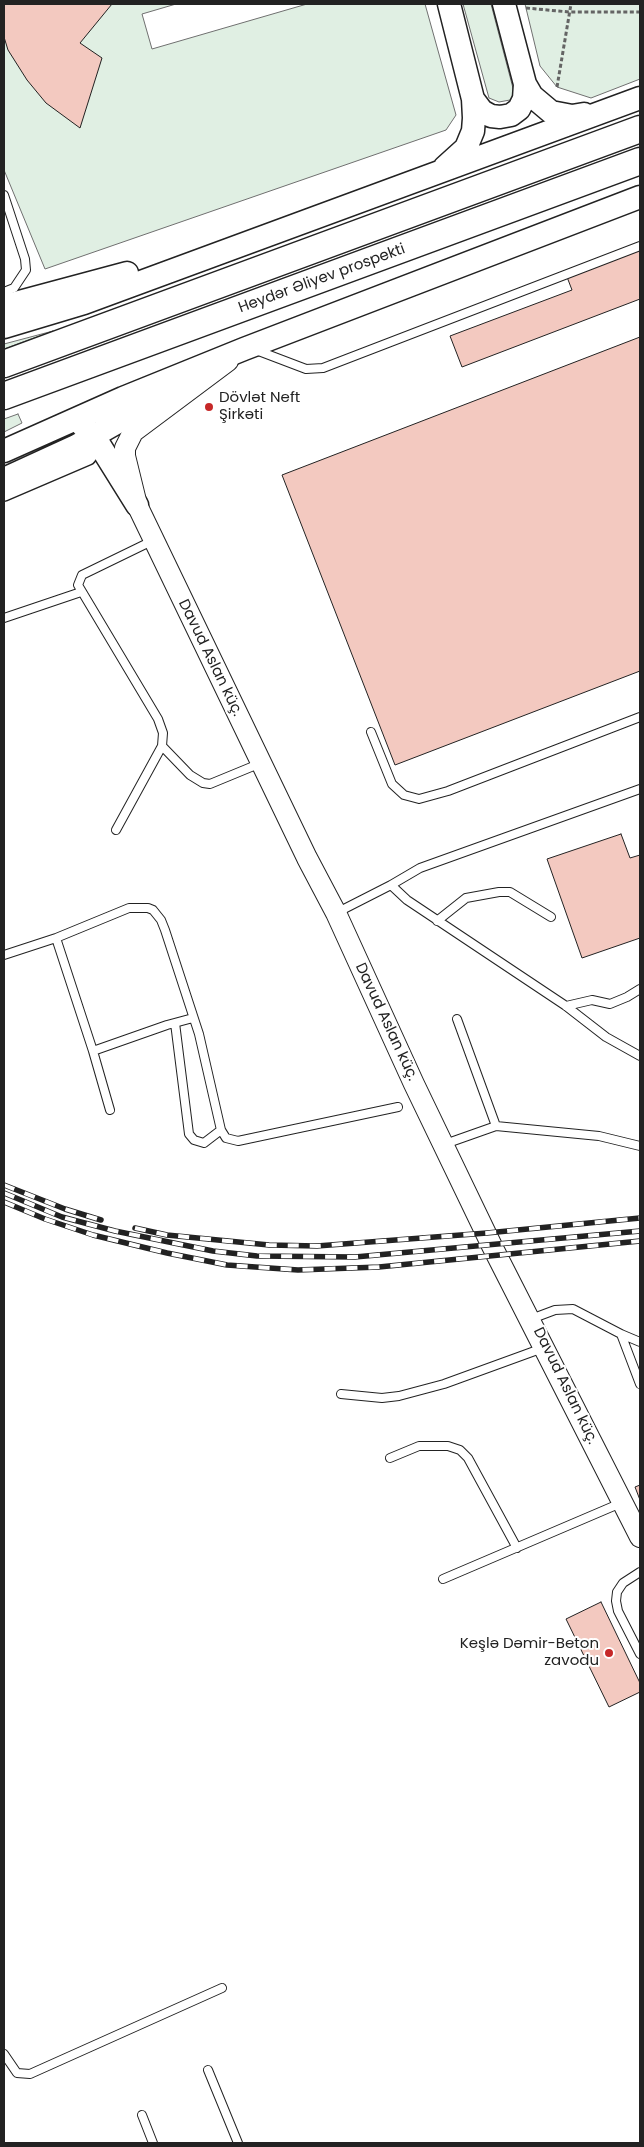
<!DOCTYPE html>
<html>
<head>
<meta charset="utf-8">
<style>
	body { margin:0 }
	#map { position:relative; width:644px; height:2147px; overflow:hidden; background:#fff; font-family:Poppins,sans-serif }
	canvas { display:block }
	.frame { position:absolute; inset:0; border:5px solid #222; pointer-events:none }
</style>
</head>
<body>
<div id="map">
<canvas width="644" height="2147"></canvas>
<div class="frame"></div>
</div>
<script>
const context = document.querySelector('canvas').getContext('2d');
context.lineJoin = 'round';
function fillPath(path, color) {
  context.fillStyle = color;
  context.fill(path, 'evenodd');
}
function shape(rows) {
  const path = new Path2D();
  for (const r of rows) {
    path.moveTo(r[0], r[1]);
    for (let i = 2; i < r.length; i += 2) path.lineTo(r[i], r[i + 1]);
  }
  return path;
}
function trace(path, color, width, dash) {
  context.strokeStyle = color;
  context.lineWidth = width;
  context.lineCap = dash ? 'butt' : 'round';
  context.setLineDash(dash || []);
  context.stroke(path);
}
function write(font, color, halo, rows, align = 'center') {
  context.font = font + ' Poppins,sans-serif';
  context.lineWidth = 4;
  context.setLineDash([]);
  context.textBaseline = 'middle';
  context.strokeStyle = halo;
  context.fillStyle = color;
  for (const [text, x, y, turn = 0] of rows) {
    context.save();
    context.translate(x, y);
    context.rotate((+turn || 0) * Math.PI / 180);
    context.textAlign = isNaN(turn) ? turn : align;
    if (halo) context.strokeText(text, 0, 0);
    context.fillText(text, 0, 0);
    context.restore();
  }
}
const green = shape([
	[4,4,176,4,142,14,152,49,307,4,425,4,456,115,446,130,45,269,4,170,4,4],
	[463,4,491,4,514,92,510,100,499,102,489,98,463,4],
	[525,4,640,4,640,79,591,98,557,87,540,66,525,4],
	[53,331,4,349,4,344,53,331],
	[18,414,22,423,4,432,4,419,18,414]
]);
fillPath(green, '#e0efe3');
trace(green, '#6f6f6f', 1);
const building = shape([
	[4,4,112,4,80,43,102,58,80,128,46,103,27,80,8,50,4,37,4,4],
	[640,249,640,299,462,367,450,336,572,290,567,277,640,249],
	[640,337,640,671,395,765,282,475,640,337],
	[621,834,630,858,640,855,640,938,582,958,547,859,621,834],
	[640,1485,640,1500,635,1487,640,1485],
	[601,1602,640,1683,640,1692,609,1707,566,1619,601,1602]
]);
fillPath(building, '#f3c9c0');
trace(building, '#222', 1);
const service = shape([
	[4,195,25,259,26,270,14,288,4,292],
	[256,350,306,369,323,368,640,246],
	[4,618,81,592],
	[371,732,392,784,404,795,419,799,448,791,640,717],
	[162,746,190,775,203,783,210,784,261,763],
	[116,830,162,746,163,733,158,719,78,585,82,575,154,540],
	[391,885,420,868,640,789],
	[338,912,391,885,407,900,566,1006,606,1037,640,1056],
	[437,921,466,898,499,892,510,892,551,917],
	[56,938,93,1051],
	[4,955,56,938,129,908,148,908,153,910,161,920,165,930,199,1034,221,1130,226,1138,238,1141,398,1107],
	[566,1006,592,1000,610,1004,627,997,640,989],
	[457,1019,496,1126,599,1136,640,1146],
	[175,1023,189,1134,194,1140,204,1143,221,1130],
	[110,1110,93,1051,167,1025,193,1018],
	[445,1144,496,1126],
	[531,1319,555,1310,573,1309,621,1334,640,1384],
	[621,1334,640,1342],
	[341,1394,382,1398,399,1396,444,1384,543,1348],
	[390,1458,419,1446,448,1446,460,1450,468,1458,517,1548],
	[640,1572,623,1583,617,1592,616,1601,618,1611,640,1654],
	[443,1579,621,1503],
	[4,2054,17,2073,30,2074,222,1988],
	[208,2070,238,2143],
	[142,2115,153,2143]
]);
const minor = shape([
	[4,493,88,457,94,449,94,436]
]);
const tertiary = shape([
	[228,361,133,432,125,448,125,456,137,505,307,858,336,913,414,1084,492,1246,640,1537]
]);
const secondary = shape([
	[504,4,525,84,532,96,551,112,572,116,584,114],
	[473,99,482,111,491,116,500,117,511,115,519,109,524,99,525,84],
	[445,167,466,148,473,131,474,118,473,99,449,4],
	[4,306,127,273],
	[4,327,84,303,640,98],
	[83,426,94,436,137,505],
	[4,451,123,398,244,349,640,197],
	[4,479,76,446,176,389]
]);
const trunk = shape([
	[4,364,640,129],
	[4,396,640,161]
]);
trace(service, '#222', 10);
trace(minor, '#222', 18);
trace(tertiary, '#222', 22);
trace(secondary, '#222', 25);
trace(trunk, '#222', 29);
trace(shape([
	[526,8,569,12,640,12],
	[557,87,571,4]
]), '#646464', 3, [4, 2.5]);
trace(service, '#fff', 8);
trace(minor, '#fff', 15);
trace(tertiary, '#fff', 20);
trace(secondary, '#fff', 22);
trace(trunk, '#fff', 26);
const rail = shape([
	[4,1185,65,1209,101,1220],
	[4,1193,62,1217,115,1231,213,1251,257,1256,355,1257,640,1231],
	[4,1202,45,1219,93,1235,167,1253,227,1265,298,1270,379,1267,640,1241],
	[135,1228,167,1235,269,1245,317,1246,487,1233,640,1218]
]);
trace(rail, '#222', 5.5);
trace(rail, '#fff', 4, [11]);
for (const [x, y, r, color] of [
	[209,407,5,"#c62828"],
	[609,1653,5,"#c62828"]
]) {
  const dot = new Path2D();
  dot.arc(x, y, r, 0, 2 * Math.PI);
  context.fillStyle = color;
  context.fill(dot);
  trace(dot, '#fff', 2);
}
write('15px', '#222', '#fff', [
	["Heydər Əliyev prospekti",322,279,-20],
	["Davud Aslan küç.",210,658,64],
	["Davud Aslan küç.",386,1022,65],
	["Davud Aslan küç.",565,1386,64]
]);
write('15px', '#222', '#fff', [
	["Dövlət Neft",219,398],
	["Şirkəti",219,415],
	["Keşlə Dəmir-Beton",599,1644,"right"],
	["zavodu",599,1661,"right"]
], 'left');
</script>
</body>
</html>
